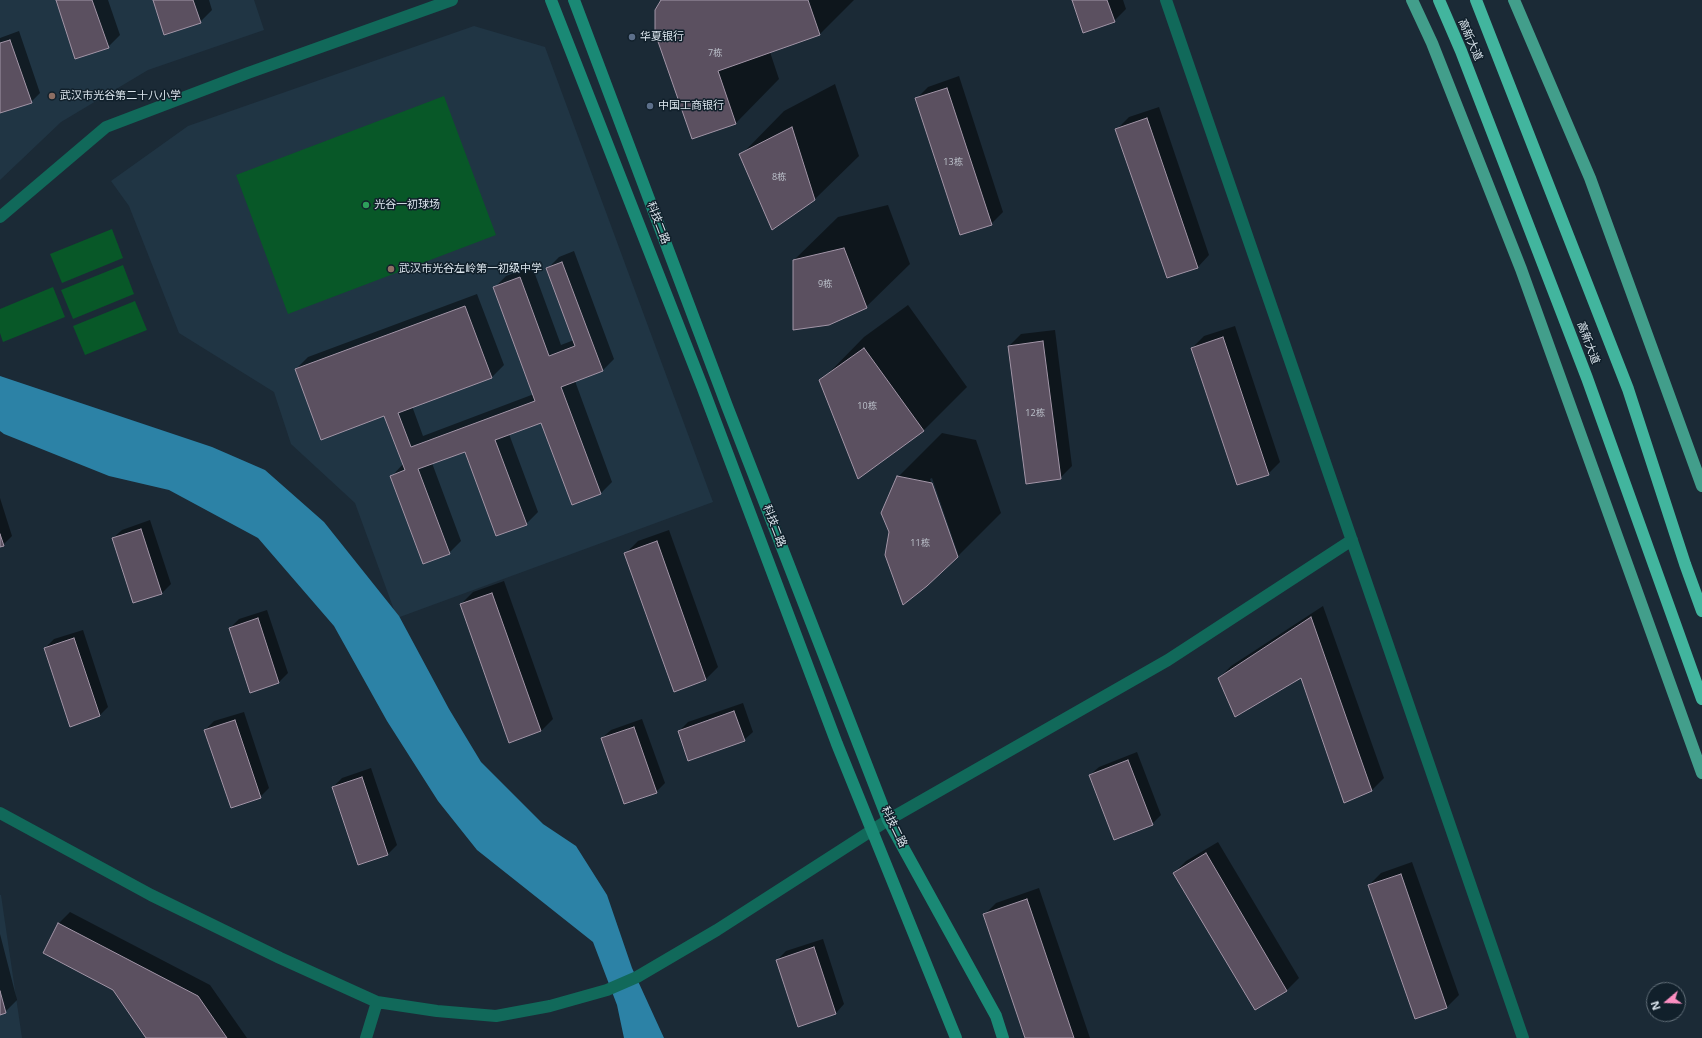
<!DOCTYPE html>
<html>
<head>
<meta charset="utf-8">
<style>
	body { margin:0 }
	#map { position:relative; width:1702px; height:1038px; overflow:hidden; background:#1b2a36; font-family:"Open Sans",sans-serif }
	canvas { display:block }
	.north { position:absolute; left:1646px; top:982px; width:40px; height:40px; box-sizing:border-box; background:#11202b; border:1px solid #626f79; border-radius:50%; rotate:251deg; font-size:11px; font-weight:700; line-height:16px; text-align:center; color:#dbe5ed }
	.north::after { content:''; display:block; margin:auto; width:14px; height:18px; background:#fc8fc2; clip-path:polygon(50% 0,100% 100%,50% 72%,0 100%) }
</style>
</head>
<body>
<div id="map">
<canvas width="1702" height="1038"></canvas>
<div class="north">N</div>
</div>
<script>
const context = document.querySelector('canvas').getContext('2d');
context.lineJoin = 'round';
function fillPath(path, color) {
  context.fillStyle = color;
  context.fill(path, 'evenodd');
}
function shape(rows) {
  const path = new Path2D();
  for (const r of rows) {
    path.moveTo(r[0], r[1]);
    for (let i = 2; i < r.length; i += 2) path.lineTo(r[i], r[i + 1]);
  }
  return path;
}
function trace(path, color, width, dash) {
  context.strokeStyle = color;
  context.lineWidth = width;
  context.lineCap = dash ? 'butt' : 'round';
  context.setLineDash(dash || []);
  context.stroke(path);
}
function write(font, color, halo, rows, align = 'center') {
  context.font = font + ' "Open Sans","Noto Sans SC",sans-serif';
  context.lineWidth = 3;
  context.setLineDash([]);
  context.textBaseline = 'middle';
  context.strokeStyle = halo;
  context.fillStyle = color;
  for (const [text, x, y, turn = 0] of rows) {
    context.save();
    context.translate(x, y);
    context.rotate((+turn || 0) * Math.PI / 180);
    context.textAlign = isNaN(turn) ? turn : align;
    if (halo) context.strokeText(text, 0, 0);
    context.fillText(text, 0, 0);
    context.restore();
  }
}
fillPath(shape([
	[0,0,254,0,264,30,148,70,61,122,0,180],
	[474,26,545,47,713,502,397,618,355,503,291,444,274,392,179,333,129,206,111,181,188,126],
	[0,895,1,895,22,1038,0,1038]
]), '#203544');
fillPath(shape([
	[444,96,496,235,288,314,236,175],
	[112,229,123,258,62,283,50,254],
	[123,265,134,294,73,319,61,290],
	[53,287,65,317,3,342,0,333,0,309],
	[135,301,147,330,85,355,73,326]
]), '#085828');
fillPath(shape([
	[0,376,212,447,265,470,324,522,399,616,449,709,481,762,543,824,576,846,607,895,632,968,664,1038,624,1038,617,1005,593,942,477,850,438,801,387,721,334,626,258,538,169,490,109,476,4,434,0,431]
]), '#2c82a6');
fillPath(shape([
	[57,0,108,0,120,35,108,47],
	[154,0,209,0,212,10,200,22],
	[662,0,854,0,820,34,770,52,779,79,736,123,692,138],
	[1073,0,1123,0,1126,9,1114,21],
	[19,31,40,93,31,102,0,112,0,38],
	[959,76,1003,212,991,224,916,99,928,87],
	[835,84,859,156,815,199,741,155,784,111],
	[1159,107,1209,255,1198,267,1117,129,1129,117],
	[888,205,910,264,866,307,794,260,838,217],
	[574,251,614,359,602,371,575,381,612,482,600,494,542,422,509,434,538,512,526,524,465,450,432,463,461,541,449,553,392,476,403,464,385,415,296,369,308,357,477,294,504,365,492,377,412,406,423,436,534,394,494,288,506,276,532,266,561,345,574,340,547,269,559,257],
	[908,305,967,387,923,431,821,381,864,337],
	[1235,326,1280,462,1268,474,1192,348,1204,336],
	[1055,330,1072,466,1060,478,1009,346,1021,334],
	[942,433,976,440,1001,513,957,557,898,477],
	[932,478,958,554,956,554,930,479],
	[0,498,12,536,3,545,0,546],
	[150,520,171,584,162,593,133,602,113,538,122,530],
	[669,530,718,667,706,679,626,553,638,541],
	[504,581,553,719,541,731,510,742,461,604,473,592],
	[1323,606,1384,778,1372,790,1344,802,1301,676,1219,678,1231,666],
	[267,610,288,673,279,682,230,628,239,619],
	[83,630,108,707,99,716,45,648,54,639],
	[743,703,753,732,744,740,679,731,688,722],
	[244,712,269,788,260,797,205,730,214,721],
	[642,719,665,783,656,792,602,738,611,730],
	[1137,752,1161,815,1152,824,1090,775,1099,767],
	[371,768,397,845,388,854,333,787,342,778],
	[1218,842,1299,978,1287,990,1255,1008,1174,873,1186,861],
	[1412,862,1459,995,1447,1007,1415,1018,1369,885,1381,873],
	[1039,888,1090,1038,1026,1038,984,915,996,903],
	[70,912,210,985,247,1038,147,1038,114,989,58,924],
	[0,934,17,1000,5,1012,0,1014],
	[823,939,844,1004,836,1013,777,960,786,951]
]), '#0007');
const building = shape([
	[56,0,92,0,109,48,75,59,56,0],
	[153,0,193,0,201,23,164,35,153,0],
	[661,0,808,0,820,35,718,71,736,124,692,139,655,33,655,10,661,0],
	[1072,0,1107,0,1115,22,1083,33,1072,0],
	[10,40,32,103,0,113,0,43,10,40],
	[947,88,992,225,960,235,915,98,947,88],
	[1147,118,1198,268,1167,278,1115,129,1147,118],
	[792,127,815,200,772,230,739,154,792,127],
	[844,248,867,308,829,325,793,330,793,260,844,248],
	[562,262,603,371,561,387,601,494,572,505,541,423,495,440,527,525,496,536,465,452,418,469,450,554,423,564,390,476,405,470,384,416,321,440,295,369,465,306,492,378,398,413,411,447,535,401,493,287,520,277,549,356,575,346,546,268,562,262],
	[1223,337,1269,475,1237,485,1191,348,1223,337],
	[1043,341,1061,479,1026,484,1008,346,1043,341],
	[864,348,924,431,858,479,819,380,864,348],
	[897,476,932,483,958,557,927,586,903,605,885,555,889,532,881,513,897,476],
	[141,529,162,594,133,603,112,538,141,529],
	[0,534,4,546,0,547,0,534],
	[657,541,706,680,674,692,624,553,657,541],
	[492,593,541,731,509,743,460,604,492,593],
	[1311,617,1372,791,1344,803,1301,678,1235,717,1218,678,1311,617],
	[258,618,279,683,250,693,229,628,258,618],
	[74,638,100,716,70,727,44,648,74,638],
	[734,711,745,741,688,761,678,731,734,711],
	[235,720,261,798,231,808,204,730,235,720],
	[634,727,657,793,624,804,601,738,634,727],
	[1128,760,1153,825,1114,840,1089,775,1128,760],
	[362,777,388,855,358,865,332,787,362,777],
	[1206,853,1287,991,1255,1010,1173,873,1206,853],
	[1401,874,1447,1008,1415,1019,1368,885,1401,874],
	[1027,899,1074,1038,1025,1038,983,914,1027,899],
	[58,923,198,996,227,1038,146,1038,113,990,43,953,58,923],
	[814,947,836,1014,798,1027,776,960,814,947],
	[0,991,6,1013,0,1015,0,991]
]);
fillPath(building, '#5b5060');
trace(building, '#a295a7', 1);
trace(shape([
	[1166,0,1523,1038],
	[0,217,106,127,248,73,452,0],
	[0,813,151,895,280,958,377,1002,437,1011,496,1016,550,1006,607,990,637,977,717,930,888,820,1168,660,1352,540],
	[366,1038,377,1002]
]), '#11695a', 12);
trace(shape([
	[551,0,702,386,837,744,956,1038],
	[574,0,727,406,888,820,996,1016,1003,1038]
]), '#1a8975', 12);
trace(shape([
	[1412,0,1432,43,1521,269,1702,773],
	[1514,0,1590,178,1702,486]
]), '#429e8b', 12);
trace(shape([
	[1439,0,1461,51,1587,378,1702,699],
	[1476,0,1628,389,1685,564,1702,611]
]), '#42b59e', 12);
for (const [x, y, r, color] of [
	[632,37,4,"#5c6f8a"],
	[52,96,4,"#8d6e63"],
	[650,106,4,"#5c6f8a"],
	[366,205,4,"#2e9e5b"],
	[391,269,4,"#8d6e63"]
]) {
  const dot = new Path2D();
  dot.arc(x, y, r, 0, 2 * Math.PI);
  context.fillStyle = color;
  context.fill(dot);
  trace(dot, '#11202b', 1.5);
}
write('9px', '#bbc0ca', null, [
	["7栋",715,53],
	["13栋",953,162],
	["8栋",779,177],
	["9栋",825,284],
	["10栋",867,406],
	["12栋",1035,413],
	["11栋",920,543]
]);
write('11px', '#dbe5ed', '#11202b', [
	["华夏银行",640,37],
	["武汉市光谷第二十八小学",60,96],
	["中国工商银行",658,106],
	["光谷一初球场",374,205],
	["武汉市光谷左岭第一初级中学",399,269]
], 'left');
write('11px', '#dbe5ed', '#11202b', [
	["高新大道",1470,40,67],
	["科技二路",658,223,69],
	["高新大道",1588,343,69],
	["科技二路",774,526,69],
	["科技二路",894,827,64]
]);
</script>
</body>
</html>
